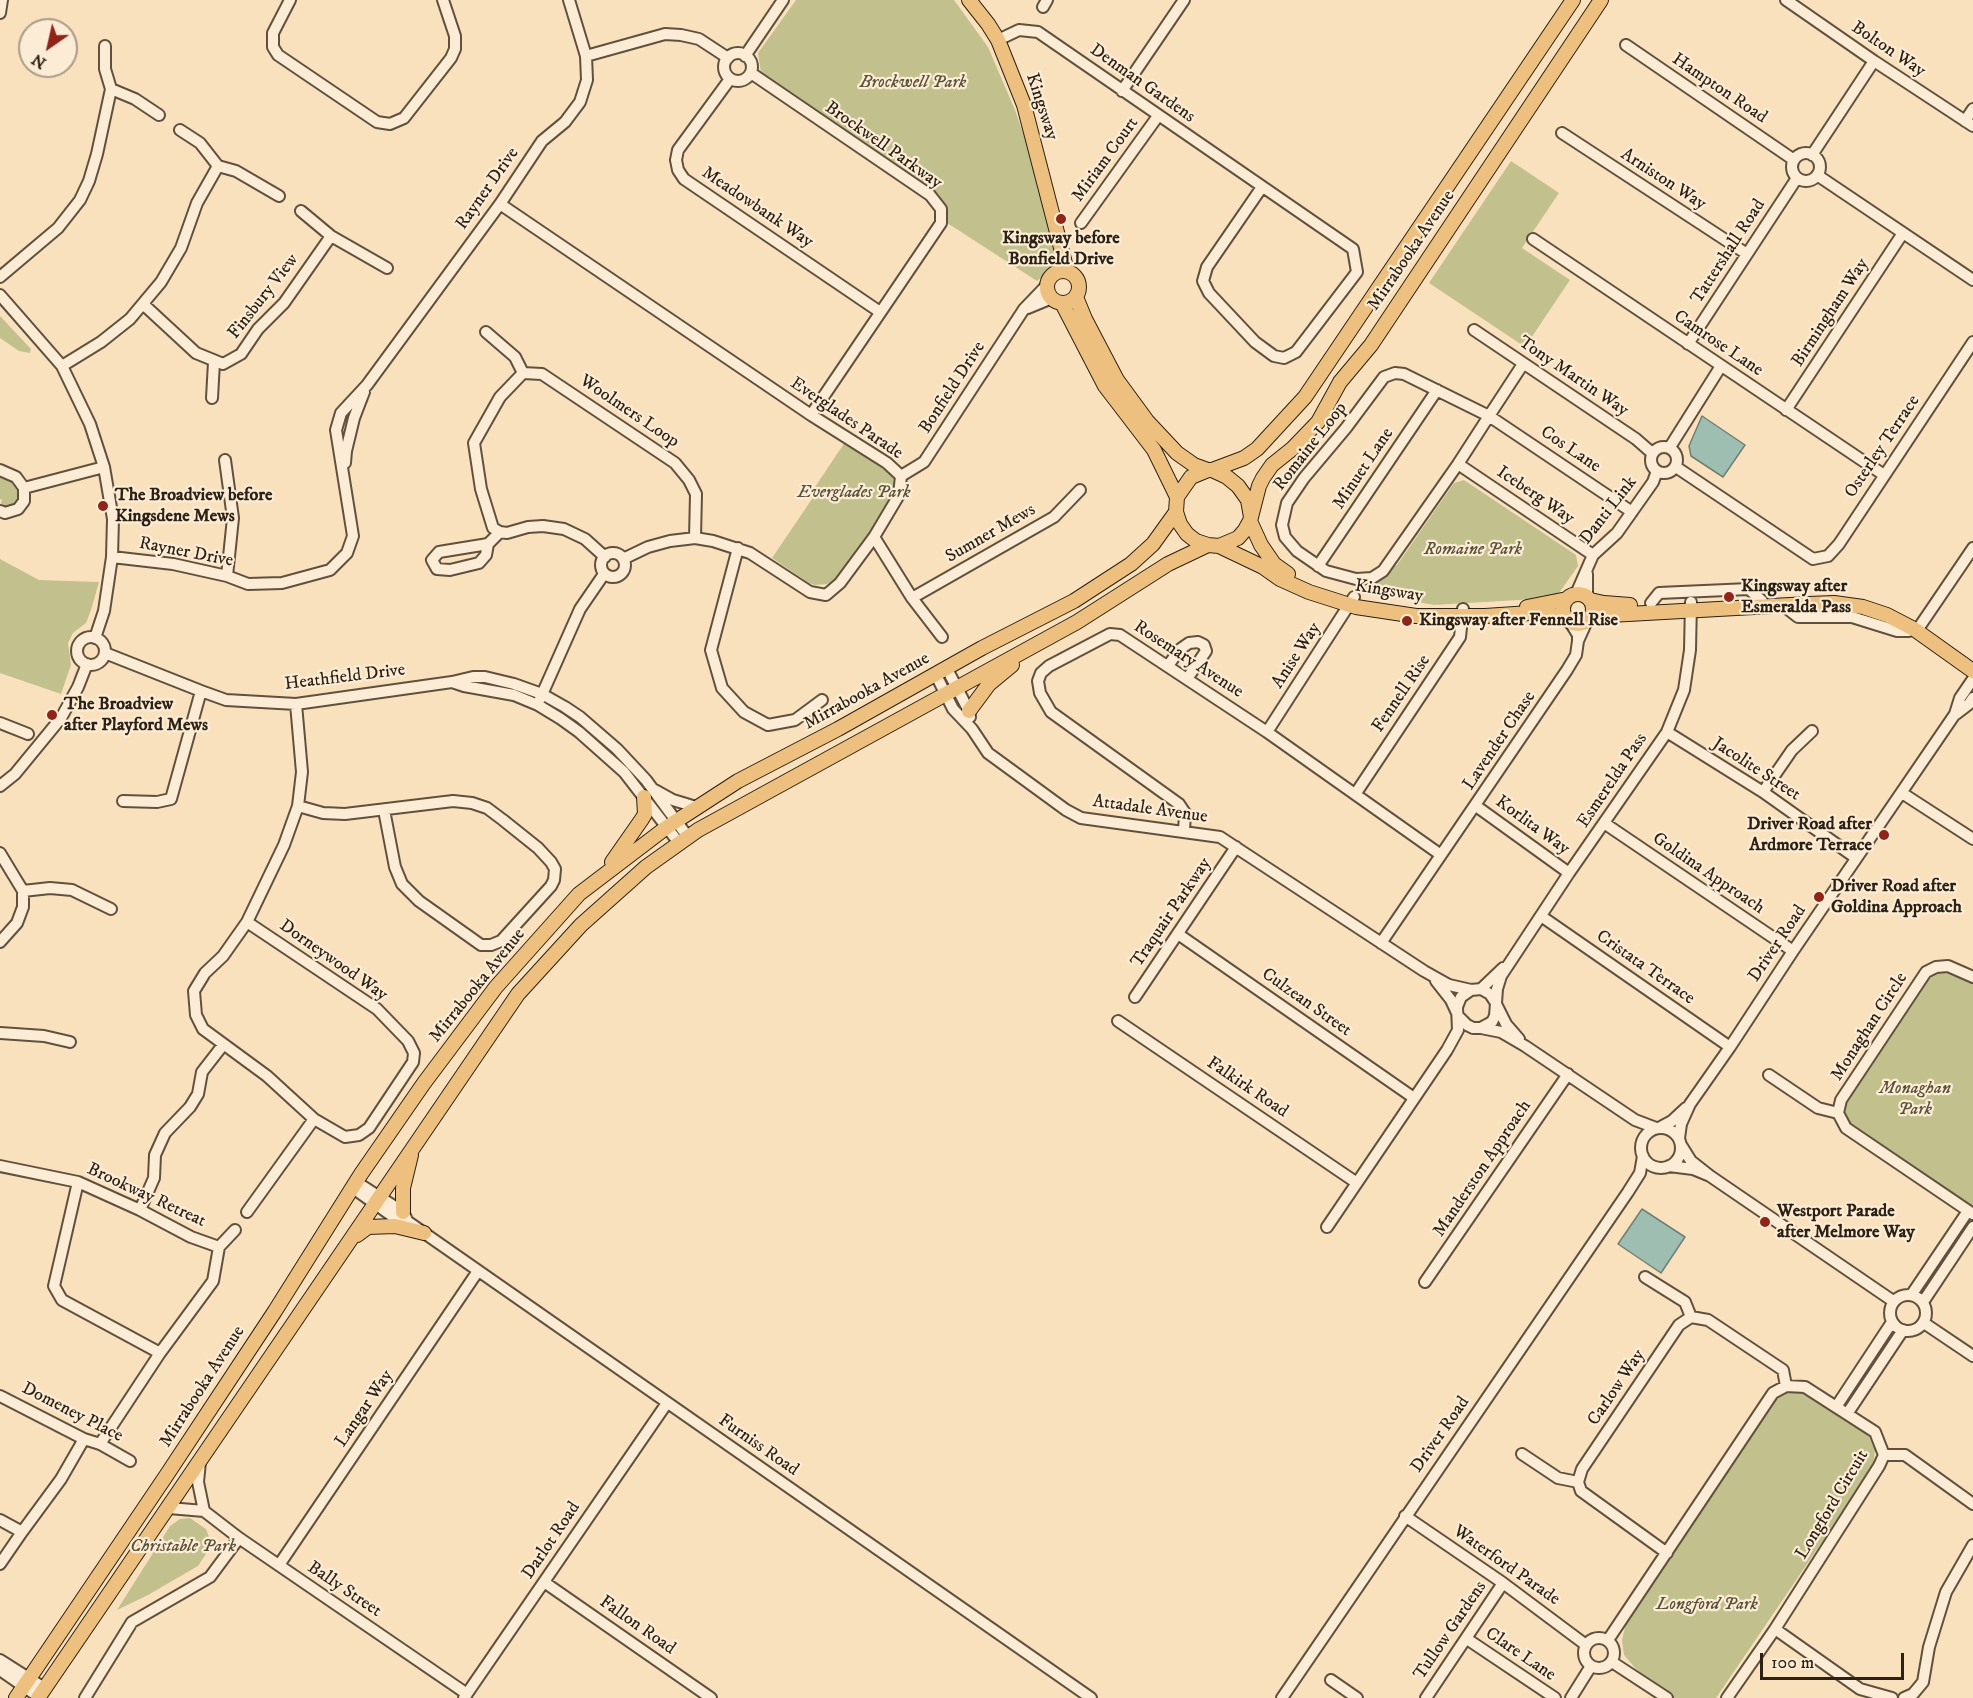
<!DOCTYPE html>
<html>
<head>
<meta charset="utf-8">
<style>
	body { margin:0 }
	#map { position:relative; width:1973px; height:1698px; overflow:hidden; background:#fae1be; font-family:"IM FELL DW Pica",serif }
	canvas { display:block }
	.north { position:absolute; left:18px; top:18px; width:60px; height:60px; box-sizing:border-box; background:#fcecd5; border:2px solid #a99b88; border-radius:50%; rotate:214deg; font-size:16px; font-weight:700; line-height:24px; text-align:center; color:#2c2114 }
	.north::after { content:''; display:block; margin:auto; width:21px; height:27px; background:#8f2418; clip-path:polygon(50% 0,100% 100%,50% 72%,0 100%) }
	.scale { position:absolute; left:1760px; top:1653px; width:144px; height:27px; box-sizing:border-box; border:3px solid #2c2114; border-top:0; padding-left:8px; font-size:18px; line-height:21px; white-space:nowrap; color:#2c2114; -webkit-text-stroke:4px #fcecd5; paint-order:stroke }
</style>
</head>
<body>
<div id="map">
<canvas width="1973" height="1698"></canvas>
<div class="north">N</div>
<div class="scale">100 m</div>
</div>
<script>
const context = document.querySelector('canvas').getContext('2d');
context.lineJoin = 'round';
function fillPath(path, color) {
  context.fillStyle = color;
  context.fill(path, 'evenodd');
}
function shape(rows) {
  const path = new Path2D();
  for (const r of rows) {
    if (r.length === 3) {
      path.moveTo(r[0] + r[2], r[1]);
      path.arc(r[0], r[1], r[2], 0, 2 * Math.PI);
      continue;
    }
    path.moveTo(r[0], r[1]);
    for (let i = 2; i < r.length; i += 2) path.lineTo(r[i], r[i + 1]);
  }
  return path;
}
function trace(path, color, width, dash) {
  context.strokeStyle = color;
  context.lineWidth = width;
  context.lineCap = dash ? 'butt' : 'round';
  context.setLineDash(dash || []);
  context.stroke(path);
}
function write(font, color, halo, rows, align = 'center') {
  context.font = font + ' "IM FELL DW Pica",serif';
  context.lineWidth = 4.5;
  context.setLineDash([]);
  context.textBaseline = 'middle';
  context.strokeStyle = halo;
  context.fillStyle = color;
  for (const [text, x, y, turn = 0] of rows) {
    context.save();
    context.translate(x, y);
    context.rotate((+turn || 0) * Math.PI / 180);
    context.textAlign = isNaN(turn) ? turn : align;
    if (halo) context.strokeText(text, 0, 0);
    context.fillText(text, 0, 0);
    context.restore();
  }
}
fillPath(shape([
	[796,0,954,0,988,47,1015,110,1056,228,1053,267,1037,281,941,219,941,209,761,73,758,53],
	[1511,161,1559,193,1522,248,1570,280,1525,347,1429,283],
	[0,316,31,349,30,353,19,351,0,338],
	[845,442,884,465,895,476,895,494,870,535,837,580,827,584,815,585,809,583,772,558,818,490,815,487],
	[0,476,15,483,21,492,19,503,9,509,0,506,2,500,0,499],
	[1464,480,1576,555,1578,566,1559,593,1536,599,1434,605,1364,592,1369,582,1397,565,1454,483],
	[0,559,39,580,99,582,91,610,86,623,73,633,68,643,71,665,61,694,0,673],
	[1936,972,1947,972,1973,984,1973,1206,1850,1123,1845,1113,1847,1101,1928,977],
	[1791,1391,1806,1393,1868,1435,1875,1450,1873,1467,1716,1698,1674,1698,1648,1680,1635,1668,1624,1655,1622,1640,1627,1619,1774,1399,1780,1395],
	[190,1518,206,1529,210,1540,208,1551,198,1566,148,1595,117,1610,170,1526,180,1519]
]), '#c2c18e');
const water = shape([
	[1702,416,1745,445,1723,477,1691,456,1689,446,1702,416],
	[1642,1209,1685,1237,1661,1273,1618,1244,1642,1209]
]);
fillPath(water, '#9ebeb2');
trace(water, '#707f73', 1.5);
const minor = shape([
	[290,0,273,33,273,47,278,55,377,122,390,124,404,118,451,58,455,49,455,36,443,0],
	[1786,0,1874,61,1973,126],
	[1043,7,1047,0],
	[0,13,2,0],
	[998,40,1019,30,1038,32,1353,249,1357,272,1296,352,1284,358,1274,356,1255,342,1209,293,1203,281,1207,267,1262,187],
	[1626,45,1794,160],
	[105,46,105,69,111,89],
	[738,67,14],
	[586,56,665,34,681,35,699,39,728,58],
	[745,56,783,0],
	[751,73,930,195,941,209,941,223,811,415],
	[730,79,678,150,676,160,678,170,684,179,880,312],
	[1122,91,1184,0],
	[1965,121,1973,109],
	[180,130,200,143,218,166,236,171,279,196],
	[1562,133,1747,254],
	[1806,167,14],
	[1812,155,1874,61],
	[1817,175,1973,280],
	[500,204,811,415,887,463,901,476,899,495,874,537,840,583,826,595,810,592,750,553,713,541,695,538,670,541,648,547,623,559],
	[301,211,331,236,387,268],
	[1081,223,1158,116],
	[1533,239,1884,475],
	[0,277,58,228,80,200,89,181,97,154,111,89,135,99,159,115],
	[0,295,62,366,90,424,104,467,113,519,112,557,104,611,95,638],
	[143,304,196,353,223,364,241,354,258,329,284,303,331,236],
	[1028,308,1052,298],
	[1474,330,1636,439,1652,453],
	[486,332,515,357,523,373],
	[1688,344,1797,178],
	[1523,364,1489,416,1404,374,1395,373,1384,377,1346,428,1304,478,1287,503,1282,525,1285,537,1297,551,1326,571,1356,579,1372,578,1383,571,1458,464,1489,416,1632,512],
	[62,366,101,342,130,319,161,282,181,248,197,203,218,166],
	[212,398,214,362],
	[1786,410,1903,233],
	[1664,460,13],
	[1670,447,1721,366],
	[225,460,233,518,227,576],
	[345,463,346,451,354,418,364,392],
	[1458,464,1593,555],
	[1676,467,1813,559,1828,556,1839,544,1973,342],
	[0,470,16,477,24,488,24,501,18,509,5,513,0,511],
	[901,476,924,462,1024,309,1048,284],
	[24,488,104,467],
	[874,537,912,598,1054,517,1080,490],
	[488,544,486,555,479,563,450,570,437,569,432,560,439,552,488,544,500,532],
	[738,548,711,650,722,688,744,712,768,725,795,720,822,700],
	[613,565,12],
	[112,557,173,564,227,576,248,584,282,583,330,570,347,553,353,536,336,430,341,413,367,385,500,204,542,141,565,122,580,102,587,80,586,56,569,0],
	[605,557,585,539,564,529,543,526,528,527,507,533,500,532,493,528,481,489,474,443,500,397,523,373,542,374,675,463,689,480,696,494,695,538],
	[1318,566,1437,390],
	[1587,574,1587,597],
	[1576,594,1593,555,1617,533,1653,482,1657,471],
	[912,598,942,637],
	[1651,603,1659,593,1749,589,1762,601],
	[1786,605,1789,610,1798,617,1852,617,1897,631,1909,631,1920,626,1973,548],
	[91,651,14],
	[1578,641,1587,621],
	[105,653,201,691,226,700,296,704,452,682,473,677,485,677,514,684,542,694,565,707,580,717,617,749,646,780,688,837],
	[1168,666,1179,650,1189,643,1198,642,1204,645,1206,651,1187,679],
	[947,669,969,711,970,717],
	[936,675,953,709,972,729,988,753,1066,810,1081,818,1220,837,1424,971,1449,985,1471,990],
	[452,682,464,686,514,695,538,705,561,719,579,732,624,772,679,843],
	[540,699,580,609,604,574],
	[1956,714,1969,704,1973,698],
	[0,723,28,734],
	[1267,732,1354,597],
	[1667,732,1763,792,1856,858],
	[0,786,15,774,61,718,78,687,87,664],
	[655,790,673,800,696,807],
	[1763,792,1792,750,1812,731],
	[1356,793,1460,637,1463,609],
	[1902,793,1973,839],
	[123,801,157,802,171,799,201,691],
	[298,806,323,813,345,814,453,801,472,803,487,808,503,820,538,848,551,862,555,869,554,880,551,886,501,941,491,945,481,945,419,901,402,884,395,867,384,810],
	[1476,806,1569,873],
	[1604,823,1793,951],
	[1184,831,1185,813,1179,804,1051,712,1040,693,1038,681,1041,673,1049,666,1110,634,1120,635,1267,732,1441,855],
	[0,853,23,891,23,907,17,923,0,942],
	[23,891,50,888,72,890,111,909],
	[1541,916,1730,1047],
	[247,922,377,1009,408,1041,414,1053,413,1062,369,1128,359,1135,345,1137,314,1119,267,1076,203,1029,196,1015,194,991,205,973,223,956,247,922,284,845,298,806,302,772,296,704],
	[1178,934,1414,1098],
	[1381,943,1567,670,1576,655,1578,641,1578,635,1570,622],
	[1973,977,1948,966,1936,967,1926,972,1841,1100,1838,1113,1846,1128,1973,1214],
	[1436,981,1451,1000,1457,1013],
	[1481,989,1503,968],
	[1135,997,1236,847],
	[1496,1003,1497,989,1501,976,1569,873,1667,732,1684,690,1690,650,1691,602],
	[1496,1004,1506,1024,1519,1039],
	[1118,1021,1357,1183],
	[1481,1028,1501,1032,1525,1046,1635,1120,1656,1128],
	[0,1033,44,1036,70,1042],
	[1769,1075,1818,1108,1838,1113],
	[1659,1128,1672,1121,1686,1108],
	[1661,1148,20],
	[1679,1138,1681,1124,1690,1104,1730,1047,1793,951,1955,714,1960,698,1973,679],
	[0,1166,78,1182,140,1210,191,1237,219,1247,235,1230],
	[1669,1166,1693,1169,1710,1176,1691,1161,1681,1145],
	[1710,1176,1893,1301],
	[78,1182,54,1286,62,1300,160,1353],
	[356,1182,403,1212,406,1218],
	[353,1188,395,1218,407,1221,1091,1698],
	[140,1210,154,1178,155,1155,165,1133,190,1107,198,1094,202,1072,223,1045],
	[247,1212,314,1119],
	[1327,1227,1447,1050,1458,1030,1457,1007,1461,997,1471,990,1481,989,1490,994,1496,1003,1495,1016,1492,1022,1481,1028,1473,1028,1467,1025,1458,1016],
	[1645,1277,1685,1302,1691,1317],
	[1425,1282,1568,1074],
	[1912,1294,1968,1211],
	[1908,1313,18],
	[1923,1302,1973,1227],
	[1924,1323,1973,1356],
	[0,1396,84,1439,100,1444,130,1461],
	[1836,1407,1892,1322],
	[1847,1414,1903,1330],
	[100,1444,160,1353,213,1281,219,1247],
	[1522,1454,1558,1478,1578,1482],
	[1884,1455,1905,1455,1973,1504],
	[200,1462,198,1482,204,1511],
	[169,1508,204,1511,239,1538,467,1694],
	[1405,1516,1503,1583,1586,1645],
	[0,1520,22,1532,0,1564],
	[22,1532,61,1479,84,1439],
	[1667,1553,1581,1491,1578,1482,1582,1469,1679,1325,1691,1317,1708,1320,1783,1370,1786,1386],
	[279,1565,478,1271],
	[544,1582,711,1698],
	[1775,1629,1860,1689,1892,1698],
	[1599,1653,15],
	[1467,1639,1555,1698],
	[1608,1640,1773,1393,1786,1386,1805,1387,1875,1432,1884,1455,1879,1466,1775,1629,1727,1698],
	[0,1660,44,1688],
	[1612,1662,1667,1698],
	[0,1670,39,1697],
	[1331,1680,1357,1698],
	[85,1698,132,1622,210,1577,239,1538],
	[464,1698,667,1403],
	[1282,1698,1628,1192,1640,1173,1643,1156],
	[1426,1698,1503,1583],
	[1571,1698,1591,1666],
	[1904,1698,1913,1694,1923,1682,1929,1647,1946,1592,1973,1545]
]);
const major = shape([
	[969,0,988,24,998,40,1024,105,1067,271],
	[1063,287,16],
	[1076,297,1085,319,1117,380,1147,421,1177,453,1194,465,1208,470],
	[1062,303,1105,386,1154,450,1177,497],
	[1212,470,1244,458,1257,449,1305,397,1573,0],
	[1251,517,1248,500,1238,486,1227,477,1212,470,1208,470,1191,477,1177,497,1176,512,1180,524,1187,534,1196,541,1208,545,1219,546,1238,538,1245,530,1250,521,1259,486,1263,478,1272,465,1292,449,1318,422,1340,382,1371,345,1601,0],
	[1250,521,1261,545,1274,564,1288,574],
	[1219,546,1263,567,1280,579,1309,592,1356,607,1416,616,1485,616,1530,613,1544,613,1566,618],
	[1578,609,15],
	[1590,600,1604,603,1630,605],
	[1527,607,1567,599],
	[1592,616,1808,604,1834,603,1863,607,1887,615,1914,629,1973,671],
	[969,711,989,684,1012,665],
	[612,862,642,819,645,814,644,797],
	[403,1212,403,1188,411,1155],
	[357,1235,368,1227,395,1226,424,1233],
	[16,1698,166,1476,275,1311,361,1174,424,1083,496,987,579,894,667,827,738,781,838,729,982,648,1074,601,1131,564,1153,544,1176,512],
	[38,1698,518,994,581,925,646,867,698,830,1077,622,1168,564,1208,545]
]);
trace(minor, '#60513e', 14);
trace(major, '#2c2114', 16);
trace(minor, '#fcecd5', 10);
trace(major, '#edc07f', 14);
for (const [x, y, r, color] of [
	[1061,219,6,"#8f2418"],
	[103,506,6,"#8f2418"],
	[1729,597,6,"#8f2418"],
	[1407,621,6,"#8f2418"],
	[52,715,6,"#8f2418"],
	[1884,835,6,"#8f2418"],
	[1819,897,6,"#8f2418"],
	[1765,1222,6,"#8f2418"]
]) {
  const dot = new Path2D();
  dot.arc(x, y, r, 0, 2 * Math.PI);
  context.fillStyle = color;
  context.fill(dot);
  trace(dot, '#fcecd5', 2);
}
write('18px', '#2c2114', '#fcecd5', [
	["Bolton Way",1888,50,34],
	["Denman Gardens",1142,84,35],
	["Hampton Road",1719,89,34],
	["Kingsway",1041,107,72],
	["Brockwell Parkway",883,146,35],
	["Miriam Court",1106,160,-54],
	["Arniston Way",1663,180,33],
	["Rayner Drive",488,189,-55],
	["Meadowbank Way",757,208,34],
	["Mirrabooka Avenue",1412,251,-56],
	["Tattershall Road",1729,252,-57],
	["Finsbury View",264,297,-52],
	["Birmingham Way",1831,313,-57],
	["Camrose Lane",1718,344,34],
	["Tony Martin Way",1573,377,34],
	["Bonfield Drive",953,388,-57],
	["Woolmers Loop",629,412,34],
	["Everglades Parade",846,419,34],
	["Romaine Loop",1311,447,-52],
	["Osterley Terrace",1883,447,-56],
	["Cos Lane",1570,450,34],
	["Minuet Lane",1364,469,-56],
	["Iceberg Way",1535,496,34],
	["Danti Link",1609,511,-52],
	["Sumner Mews",991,534,-30],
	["Rayner Drive",186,553,11],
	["Kingsway",1389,592,9],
	["Anise Way",1297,656,-57],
	["Rosemary Avenue",1188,660,33],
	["Heathfield Drive",345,678,-7],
	["Mirrabooka Avenue",867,692,-29],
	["Fennell Rise",1402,694,-56],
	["Lavender Chase",1500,741,-56],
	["Jacolite Street",1756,770,33],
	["Esmerelda Pass",1613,781,-56],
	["Attadale Avenue",1150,810,8],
	["Korlita Way",1532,826,36],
	["Goldina Approach",1708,874,34],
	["Traquair Parkway",1172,913,-56],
	["Driver Road",1778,944,-56],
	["Dorneywood Way",333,961,35],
	["Cristata Terrace",1645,968,35],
	["Mirrabooka Avenue",478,986,-51],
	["Culzean Street",1306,1003,35],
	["Monaghan Circle",1870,1027,-57],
	["Falkirk Road",1247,1088,34],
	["Manderston Approach",1483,1169,-56],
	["Brookway Retreat",146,1196,25],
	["Mirrabooka Avenue",203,1387,-57],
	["Carlow Way",1617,1388,-56],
	["Langar Way",365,1409,-56],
	["Domeney Place",72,1413,27],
	["Driver Road",1441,1435,-55],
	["Furniss Road",758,1446,35],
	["Longford Circuit",1833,1505,-59],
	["Darlot Road",552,1541,-56],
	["Waterford Parade",1506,1566,35],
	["Bally Street",344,1590,34],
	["Fallon Road",637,1626,35],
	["Tullow Gardens",1451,1631,-56],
	["Clare Lane",1520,1655,34]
]);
write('italic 18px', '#595139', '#fcecd5', [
	["Brockwell Park",913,83],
	["Everglades Park",854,493],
	["Romaine Park",1473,550],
	["Monaghan",1915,1089],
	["Park",1915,1110],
	["Christable Park",183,1547],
	["Longford Park",1707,1605]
]);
write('bold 18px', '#2c2114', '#fcecd5', [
	["Kingsway before",1061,239,"center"],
	["Bonfield Drive",1061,260,"center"],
	["The Broadview before",115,496],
	["Kingsdene Mews",115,517],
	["Kingsway after",1741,587],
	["Esmeralda Pass",1741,608],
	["Kingsway after Fennell Rise",1419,621],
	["The Broadview",64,705],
	["after Playford Mews",64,726],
	["Driver Road after",1872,825,"right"],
	["Ardmore Terrace",1872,846,"right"],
	["Driver Road after",1831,887],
	["Goldina Approach",1831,908],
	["Westport Parade",1777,1212],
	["after Melmore Way",1777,1233]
], 'left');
</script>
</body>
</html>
